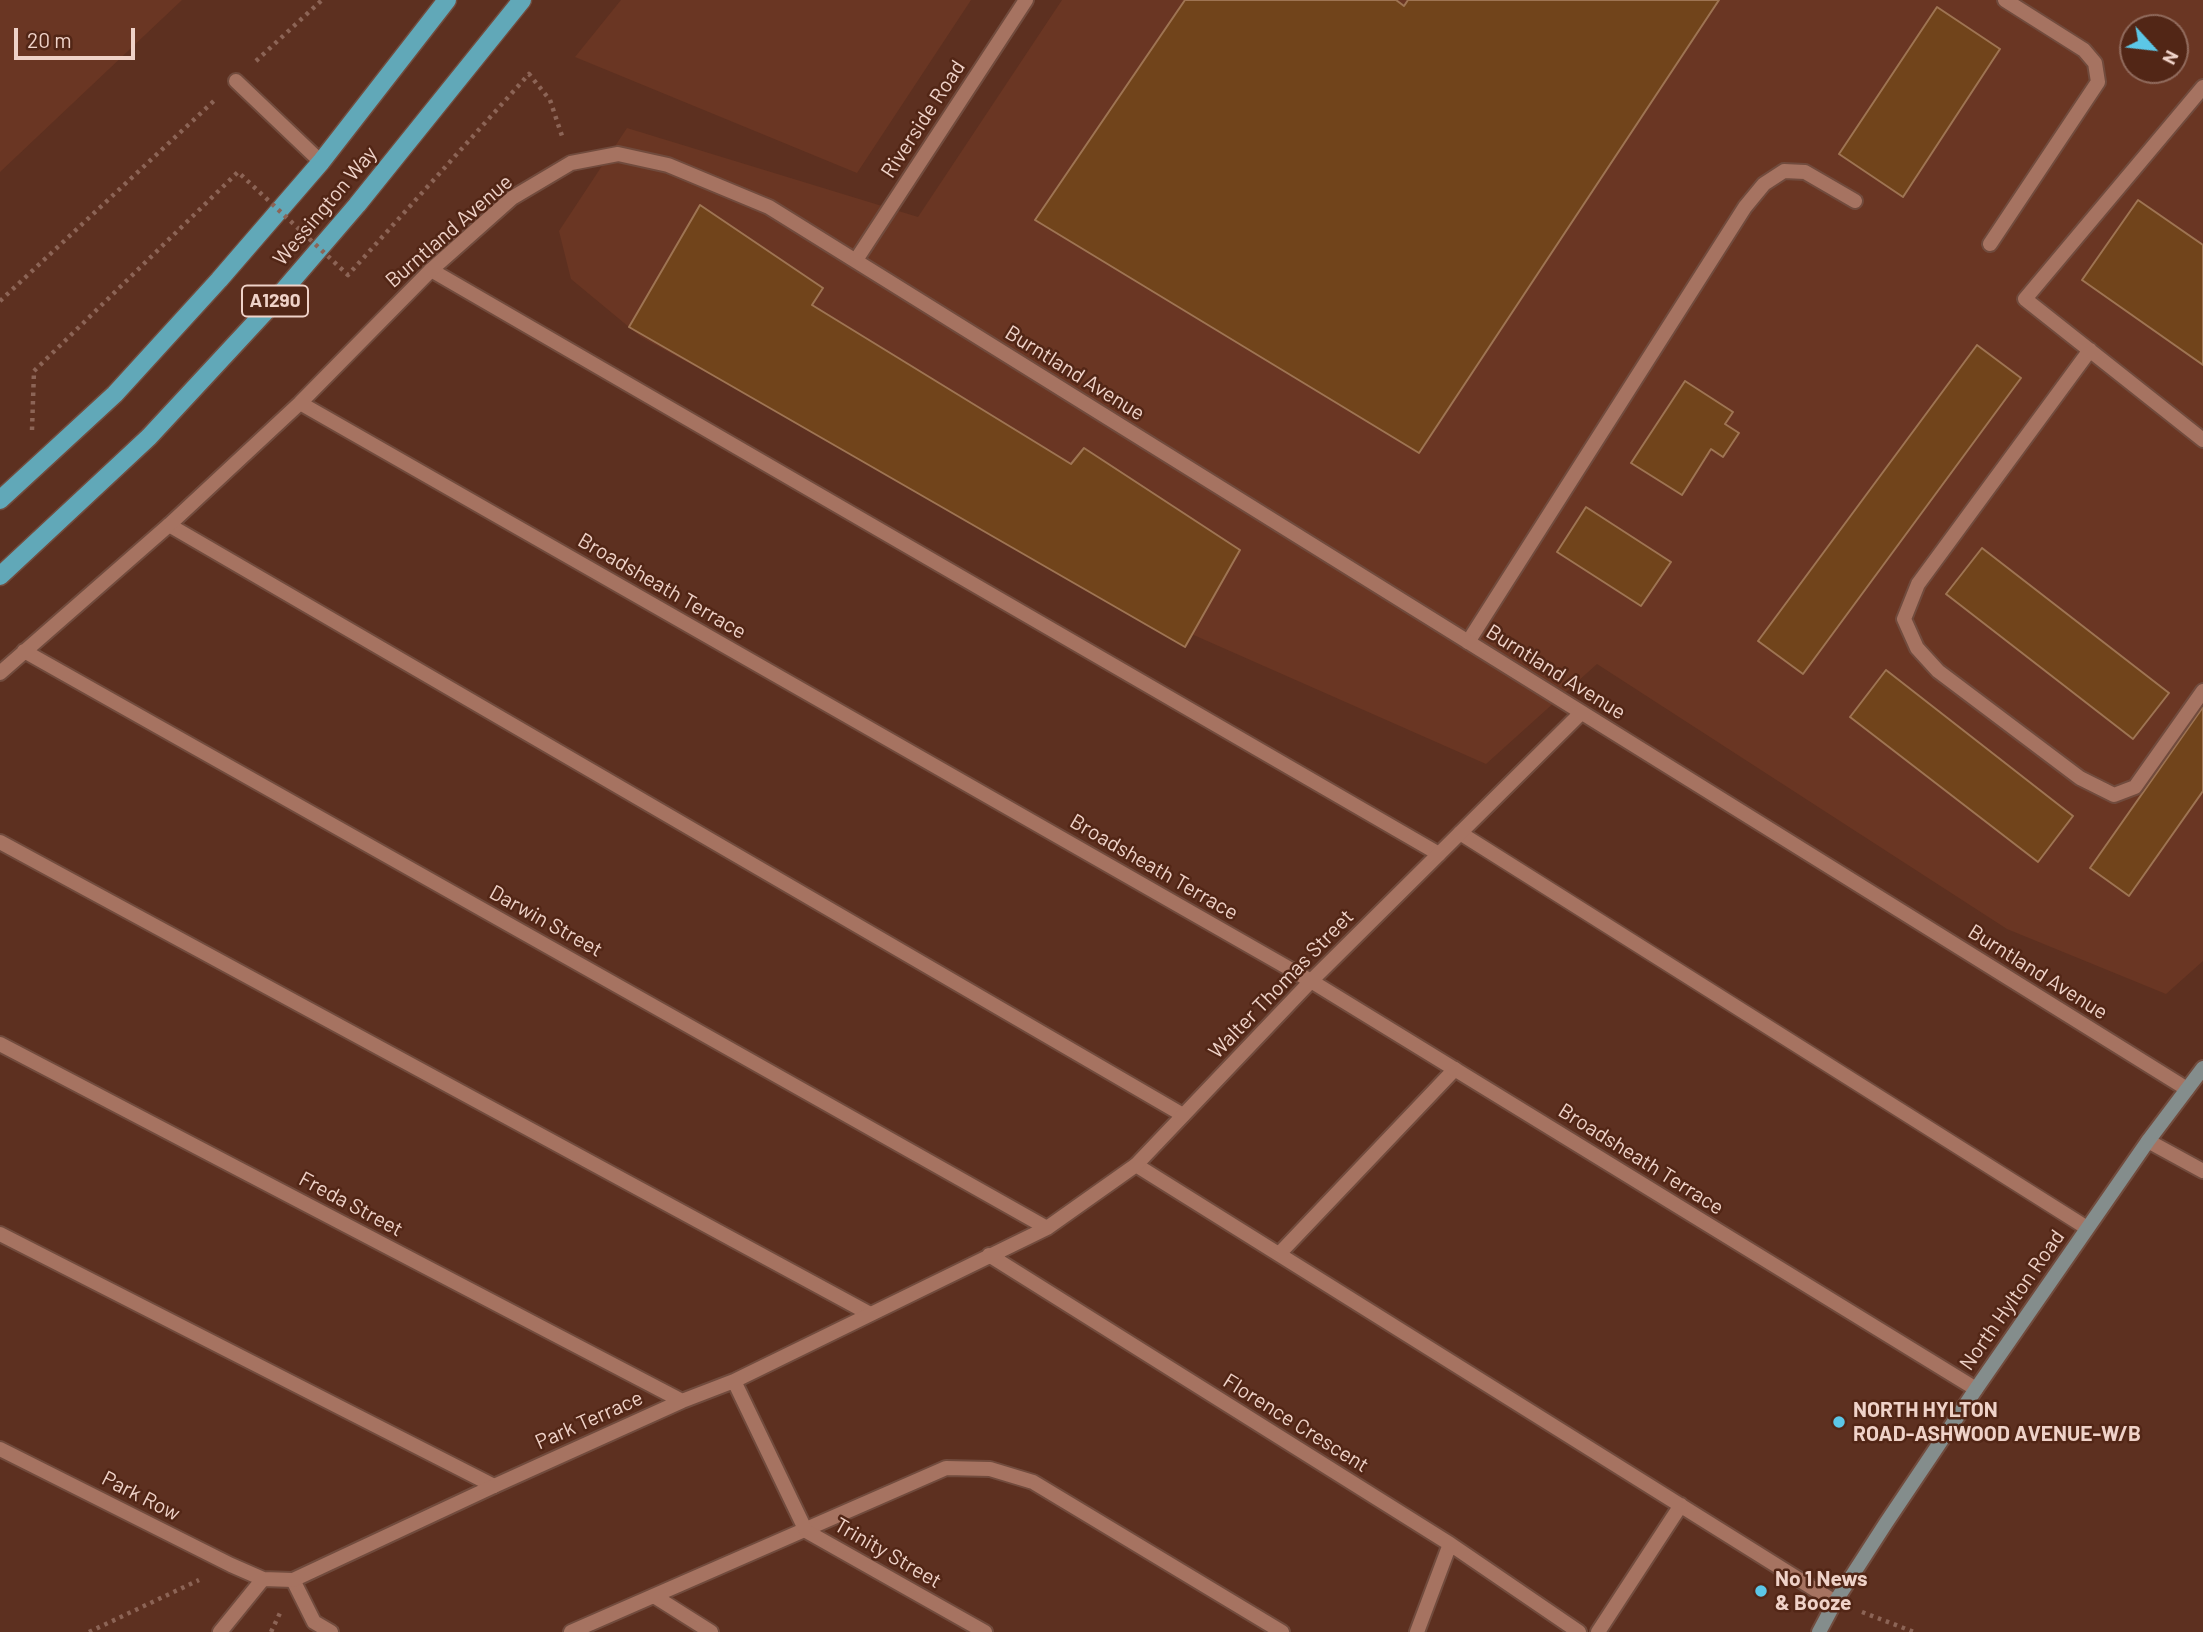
<!DOCTYPE html>
<html>
<head>
<meta charset="utf-8">
<style>
	body { margin:0 }
	#map { position:relative; width:2203px; height:1632px; overflow:hidden; background:#5d3020; font-family:Barlow,sans-serif }
	canvas { display:block }
	.north { position:absolute; left:2119px; top:14px; width:70px; height:70px; box-sizing:border-box; background:#522616; border:2px solid #916b5d; border-radius:50%; rotate:117deg; font-size:19px; font-weight:700; line-height:28px; text-align:center; color:#efd2c8 }
	.north::after { content:''; display:block; margin:auto; width:24px; height:32px; background:#5cc7e7; clip-path:polygon(50% 0,100% 100%,50% 72%,0 100%) }
	.scale { position:absolute; left:14px; top:28px; width:121px; height:32px; box-sizing:border-box; border:4px solid #efd2c8; border-top:0; padding-left:9px; font-size:21px; line-height:24px; white-space:nowrap; color:#efd2c8; -webkit-text-stroke:5px #522616; paint-order:stroke }
</style>
</head>
<body>
<div id="map">
<canvas width="2203" height="1632"></canvas>
<div class="north">N</div>
<div class="scale">20 m</div>
</div>
<script>
const context = document.querySelector('canvas').getContext('2d');
context.lineJoin = 'round';
function fillPath(path, color) {
  context.fillStyle = color;
  context.fill(path, 'evenodd');
}
function shape(rows) {
  const path = new Path2D();
  for (const r of rows) {
    path.moveTo(r[0], r[1]);
    for (let i = 2; i < r.length; i += 2) path.lineTo(r[i], r[i + 1]);
  }
  return path;
}
function trace(path, color, width, dash) {
  context.strokeStyle = color;
  context.lineWidth = width;
  context.lineCap = dash ? 'butt' : 'round';
  context.setLineDash(dash || []);
  context.stroke(path);
}
function write(font, color, halo, rows, align = 'center') {
  context.font = font + ' Barlow,sans-serif';
  context.lineWidth = 5;
  context.setLineDash([]);
  context.textBaseline = 'middle';
  context.strokeStyle = halo;
  context.fillStyle = color;
  for (const [text, x, y, turn = 0] of rows) {
    context.save();
    context.translate(x, y);
    context.rotate((+turn || 0) * Math.PI / 180);
    context.textAlign = isNaN(turn) ? turn : align;
    if (halo) context.strokeText(text, 0, 0);
    context.fillText(text, 0, 0);
    context.restore();
  }
}
fillPath(shape([
	[0,0,182,0,0,172],
	[621,0,971,0,857,173,575,57],
	[1062,0,2203,0,2203,961,2166,994,2007,929,1597,664,1486,764,1171,625,641,337,571,279,559,231,627,128,918,217],
	[2133,28,2175,28,2175,70,2133,70]
]), '#6a3623');
const building = shape([
	[1185,0,1396,0,1404,6,1408,0,1719,0,1419,453,1035,220,1185,0],
	[1937,7,2000,49,1903,197,1839,154,1937,7],
	[2138,200,2203,245,2203,365,2082,280,2138,200],
	[700,205,823,288,812,305,1071,464,1084,448,1240,550,1185,647,629,327,700,205],
	[1977,345,2021,378,1803,674,1758,641,1977,345],
	[1685,381,1733,412,1725,424,1739,433,1723,457,1711,449,1682,495,1631,463,1685,381],
	[1586,507,1671,562,1641,606,1557,552,1586,507],
	[1982,548,2169,693,2133,739,1946,594,1982,548],
	[1886,670,2073,816,2038,862,1850,717,1886,670],
	[2203,707,2203,791,2129,896,2090,868,2203,707]
]);
fillPath(building, '#71441b');
trace(building, '#9e7453', 2);
const lane = shape([
	[236,81,321,162],
	[2203,87,2025,299,2203,440],
	[1990,244,2098,82,2095,63,2084,50,2005,0],
	[431,270,1439,854],
	[2090,350,1918,584,1904,619,1917,648,1938,671,2080,778,2114,795,2135,787,2203,691],
	[169,525,1183,1115],
	[1468,642,1745,207,1764,184,1784,171,1805,172,1855,201],
	[1460,833,2087,1228],
	[0,842,870,1314],
	[1136,1165,1835,1602],
	[0,1234,494,1486],
	[1279,1254,1455,1069],
	[293,1580,314,1622,331,1632],
	[654,1596,711,1632],
	[571,1632,946,1468,990,1469,1033,1482,1282,1632],
	[1598,1632,1681,1505]
]);
const street = shape([
	[856,260,1026,0],
	[300,403,1311,981,1976,1389],
	[24,651,1047,1228],
	[0,673,169,525,300,403,431,270,512,198,571,163,618,154,668,165,769,207,2187,1089],
	[0,1044,682,1401],
	[2148,1141,2203,1171],
	[989,1255,1450,1544,1579,1632],
	[734,1381,806,1531,985,1632],
	[0,1449,231,1565,263,1579],
	[220,1632,263,1579,293,1580,494,1486,682,1401,734,1381,1047,1228,1136,1165,1311,981,1581,713],
	[1417,1632,1450,1544]
]);
const secondary = shape([
	[1819,1632,1835,1602,1886,1523,1976,1389,2148,1141,2203,1068]
]);
const primary = shape([
	[0,500,115,394,219,280,321,162,447,0],
	[0,576,149,437,265,312,357,205,522,0]
]);
trace(lane, '#714b3d', 18);
trace(street, '#714b3d', 18);
trace(secondary, '#714b3d', 18);
trace(primary, '#714b3d', 21);
trace(shape([
	[256,61,322,0],
	[550,100,563,139],
	[0,301,217,98],
	[32,430,34,371],
	[1862,1612,1914,1632],
	[89,1632,199,1580],
	[271,1632,280,1613]
]), '#8c6456', 4.5, [3.5, 5]);
trace(lane, '#a67361', 14);
trace(street, '#a67361', 14);
trace(secondary, '#848d8c', 14);
trace(primary, '#61a8b8', 18);
trace(shape([
	[34,371,238,172,348,275,529,74,550,100]
]), '#8c6456', 4.5, [3.5, 5]);
for (const [x, y, r, color] of [
	[1839,1422,7,"#5cc7e7"],
	[1761,1591,7,"#5cc7e7"]
]) {
  const dot = new Path2D();
  dot.arc(x, y, r, 0, 2 * Math.PI);
  context.fillStyle = color;
  context.fill(dot);
  trace(dot, '#522616', 2.5);
}
for (const [x, y, w] of [
	[275,301,66]
]) {
  const box = new Path2D();
  box.roundRect(x - w / 2, y - 15.5, w, 31, 5);
  context.fillStyle = '#522616';
  context.fill(box);
  trace(box, '#efd2c8', 2);
}
write('bold 19px', '#efd2c8', null, [
	["A1290",275,301]
]);
write('21px', '#efd2c8', '#522616', [
	["Riverside Road",923,119,-57],
	["Wessington Way",325,206,-50],
	["Burntland Avenue",449,231,-41],
	["Burntland Avenue",1075,373,32],
	["Broadsheath Terrace",662,586,30],
	["Burntland Avenue",1556,672,32],
	["Broadsheath Terrace",1154,867,30],
	["Darwin Street",546,921,29],
	["Burntland Avenue",2038,972,32],
	["Walter Thomas Street",1281,984,-46],
	["Broadsheath Terrace",1641,1159,32],
	["Freda Street",351,1204,28],
	["North Hylton Road",2012,1300,-55],
	["Park Terrace",589,1420,-24],
	["Florence Crescent",1296,1423,32],
	["Park Row",141,1496,27],
	["Trinity Street",888,1553,30]
]);
write('bold 21px', '#efd2c8', '#522616', [
	["NORTH HYLTON",1853,1410],
	["ROAD-ASHWOOD AVENUE-W/B",1853,1434],
	["No 1 News",1775,1579],
	["& Booze",1775,1603]
], 'left');
</script>
</body>
</html>
